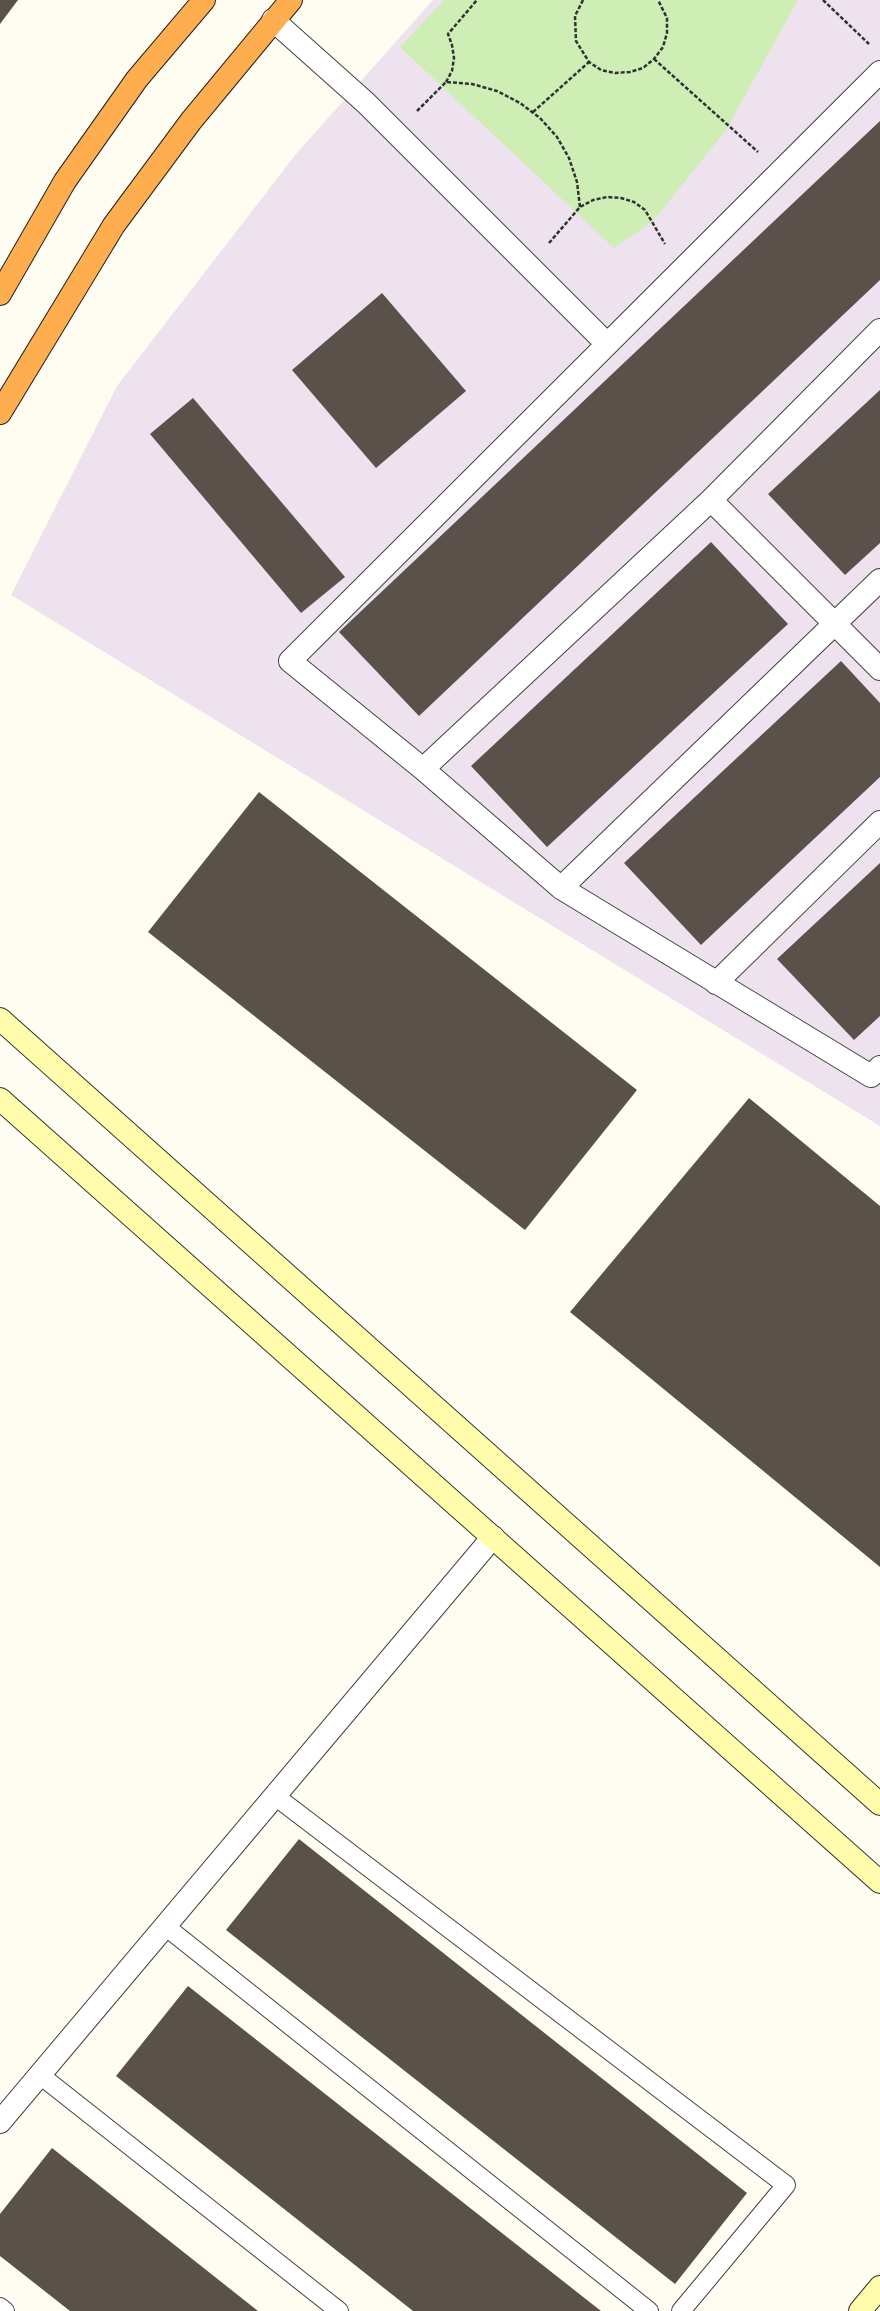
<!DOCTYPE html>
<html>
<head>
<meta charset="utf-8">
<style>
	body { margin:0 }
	canvas { display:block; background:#fffdf1 }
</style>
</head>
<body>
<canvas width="880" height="2311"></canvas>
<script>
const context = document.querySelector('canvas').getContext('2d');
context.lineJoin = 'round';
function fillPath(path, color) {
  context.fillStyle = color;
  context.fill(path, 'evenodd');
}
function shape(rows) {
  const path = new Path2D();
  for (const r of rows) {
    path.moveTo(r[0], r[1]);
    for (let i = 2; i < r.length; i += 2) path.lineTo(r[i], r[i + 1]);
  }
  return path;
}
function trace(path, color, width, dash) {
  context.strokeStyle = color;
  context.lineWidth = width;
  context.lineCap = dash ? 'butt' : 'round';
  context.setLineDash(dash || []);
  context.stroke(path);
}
fillPath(shape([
	[433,0,880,0,880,1126,11,595,117,386,296,154]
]), '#eee2ee');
fillPath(shape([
	[444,0,798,0,726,130,653,221,614,248,400,47]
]), '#ceeeb6');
fillPath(shape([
	[0,0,18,0,0,24],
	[880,121,880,280,419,716,339,632],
	[382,293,466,391,376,468,292,370],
	[880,390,880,543,845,575,768,494],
	[193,398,345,577,301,613,150,434],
	[711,542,788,624,547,847,471,766],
	[841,661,880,703,880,777,701,945,624,863],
	[259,792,637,1090,525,1230,148,932],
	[880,863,880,1016,854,1040,777,959],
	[749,1098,880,1206,880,1567,570,1312],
	[299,1839,747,2193,675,2284,226,1930],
	[188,1986,601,2311,413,2311,116,2076],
	[52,2148,258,2311,70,2311,0,2256,0,2214]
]), '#59514a');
const lane = shape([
	[275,1796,786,2185,681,2311],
	[165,1926,649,2311],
	[40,2075,339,2311],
	[0,2307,5,2311]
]);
const street = shape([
	[273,20,366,103,607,344],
	[880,72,290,661,423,769,561,888,871,1076,880,1067],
	[711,500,880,669],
	[423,769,711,500,880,330],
	[561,888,880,580],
	[716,983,880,822],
	[0,2122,493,1537]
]);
const secondary = shape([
	[0,1019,880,1804],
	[0,1099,880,1882],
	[860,2311,880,2287]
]);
const highway = shape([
	[0,294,65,181,137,79,204,0],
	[0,413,114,225,191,121,291,0]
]);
trace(lane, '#424242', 20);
trace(street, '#424242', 24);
trace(secondary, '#313131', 24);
trace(highway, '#202020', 24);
trace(shape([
	[583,0,575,16,576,41,589,62,601,70,615,73,630,72,643,68,654,59,663,47,667,33,667,18,658,0],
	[823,0,869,44],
	[654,59,758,152],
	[446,82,452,71,454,58,452,45,448,34,477,0],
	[417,111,446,82,472,84,497,91,520,103,540,118,557,137,569,158,577,182,580,207],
	[533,112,589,62],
	[549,243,580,207,593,200,607,197,621,198,634,202,645,210,665,244]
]), '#313131', 2.5, [4, 2]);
trace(lane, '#fff', 18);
trace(street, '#fff', 22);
trace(secondary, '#fffdac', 22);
trace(highway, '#ffae4f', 22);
</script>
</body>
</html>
